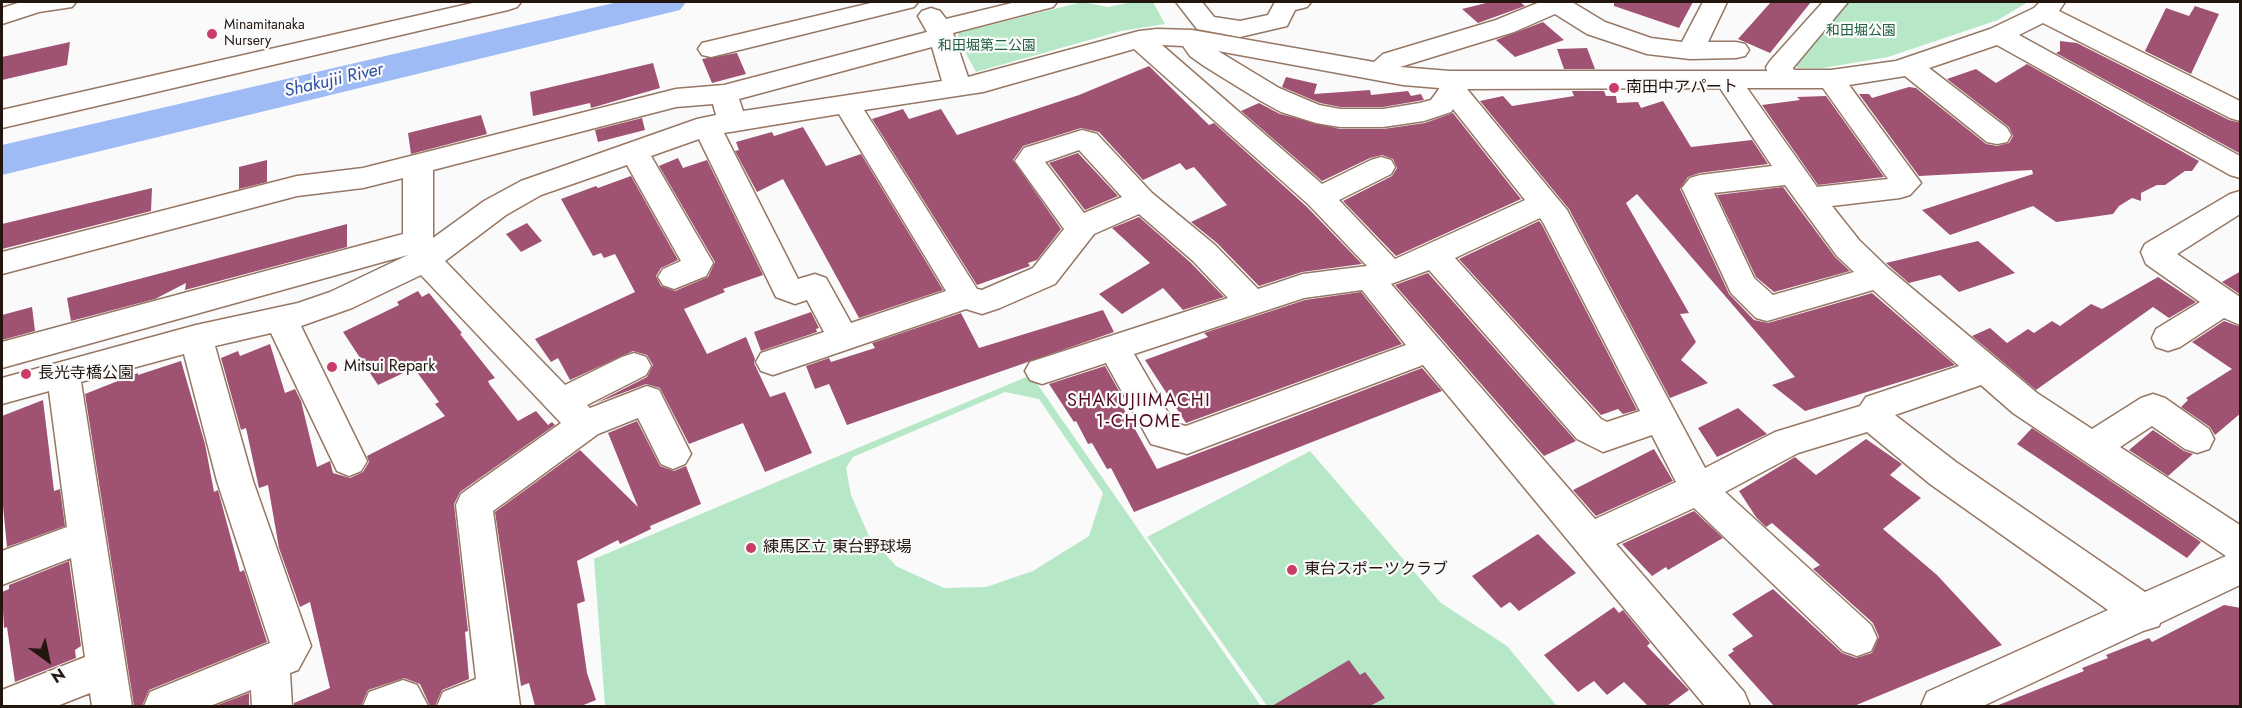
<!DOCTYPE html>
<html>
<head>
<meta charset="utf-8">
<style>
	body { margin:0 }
	#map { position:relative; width:2242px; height:708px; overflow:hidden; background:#fafafa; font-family:Jost,sans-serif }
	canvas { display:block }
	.frame { position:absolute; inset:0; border:3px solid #22160e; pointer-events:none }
	.north { position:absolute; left:18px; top:630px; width:60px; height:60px; -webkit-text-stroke:4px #fafafa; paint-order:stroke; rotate:147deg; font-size:16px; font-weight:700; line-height:24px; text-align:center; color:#22160e }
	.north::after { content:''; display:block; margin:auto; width:21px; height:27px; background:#22160e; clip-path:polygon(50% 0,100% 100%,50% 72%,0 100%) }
</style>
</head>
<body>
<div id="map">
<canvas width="2242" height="708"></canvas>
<div class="frame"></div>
<div class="north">N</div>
</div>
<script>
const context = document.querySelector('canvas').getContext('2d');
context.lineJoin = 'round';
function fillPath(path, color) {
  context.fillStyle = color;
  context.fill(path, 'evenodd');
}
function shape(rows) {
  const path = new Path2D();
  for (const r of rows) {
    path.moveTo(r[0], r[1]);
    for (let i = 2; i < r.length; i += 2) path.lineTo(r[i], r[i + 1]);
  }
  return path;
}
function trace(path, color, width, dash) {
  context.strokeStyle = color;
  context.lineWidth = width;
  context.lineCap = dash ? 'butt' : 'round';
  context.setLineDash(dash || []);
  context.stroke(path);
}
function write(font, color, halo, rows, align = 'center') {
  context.font = font + ' Jost,"Noto Sans JP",sans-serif';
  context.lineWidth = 4.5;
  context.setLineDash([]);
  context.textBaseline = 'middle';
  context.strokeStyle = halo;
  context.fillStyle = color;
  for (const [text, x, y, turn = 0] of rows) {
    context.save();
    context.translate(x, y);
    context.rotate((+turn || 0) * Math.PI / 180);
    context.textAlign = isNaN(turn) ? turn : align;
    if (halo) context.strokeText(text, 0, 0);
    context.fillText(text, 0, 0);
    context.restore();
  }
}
fillPath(shape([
	[1082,2,1108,7,1132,2,1153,2,1165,24,1121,31,976,72,957,37,959,33],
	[1853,2,2028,2,1998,20,1888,57,1823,68,1798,68,1795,63,1845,4],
	[1031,375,1261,706,605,706,594,559],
	[1005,392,1039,399,1103,493,1089,536,1033,571,986,587,944,588,896,566,869,536,851,495,846,468,853,457],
	[1310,451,1441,603,1507,646,1557,706,1267,706,1147,537]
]), '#b6e8c8');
fillPath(shape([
	[618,2,686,2,680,10,2,175,2,145,618,2]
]), '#9fbbf5');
fillPath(shape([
	[1490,2,1520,2,1525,6,1478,23,1462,9],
	[1614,2,1693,2,1679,28,1614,6],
	[1771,2,1811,2,1770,53,1738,39],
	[2195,6,2219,14,2191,74,2145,51,2166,8,2189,16],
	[1543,22,1564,40,1515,57,1496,40],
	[2060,41,2077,43,2229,120,2241,123,2241,154,2056,53,2060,51],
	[70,42,67,65,2,80,2,57],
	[1587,48,1595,69,1564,69,1557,49],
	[737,53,746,74,712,83,702,59],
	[653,63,660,88,591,108,590,103,533,116,530,92],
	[2027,64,2199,161,2192,171,2185,171,2165,185,2157,185,2141,193,2141,201,2132,198,2119,206,2113,214,2056,222,2033,206,1950,235,1922,210,2033,174,2032,170,1919,176,1859,94,1869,94,1872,98,1909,87,1916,88,1986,144,1997,146,2009,143,2013,136,2009,127,1947,79,1976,69,1996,83],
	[1149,66,1209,125,1214,123,1307,207,1362,264,1302,272,1259,286,1217,243,1191,222,1227,205,1194,167,1186,170,1180,163,1143,180,1099,132,1081,128,1023,146,1013,160,1061,229,1037,260,1028,263,1030,266,977,285,872,119,903,109,909,119,941,109,957,135,1079,95],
	[1286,77,1317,84,1314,94,1370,90,1371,95,1408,91,1411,96,1421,94,1424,100,1383,107,1340,107,1320,103,1282,87],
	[1572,91,1604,91,1606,96,1616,96,1617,103,1638,102,1641,108,1663,101,1691,147,1752,140,1768,164,1699,173,1688,177,1680,189,1729,294,1754,320,1768,323,1872,293,1955,365,1805,411,1772,385,1795,377,1637,194,1626,203,1689,313,1680,314,1696,342,1681,360,1708,383,1670,398,1569,209,1480,101,1503,96,1512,106,1574,96],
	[1826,96,1884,177,1818,185,1762,105,1800,100,1797,97],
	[1259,103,1280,114,1340,129,1383,129,1425,123,1453,113,1521,199,1396,256,1343,201,1392,176,1397,168,1393,159,1382,155,1370,158,1322,181,1241,111],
	[481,115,487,134,411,154,408,133],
	[642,118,645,130,598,142,595,130],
	[803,127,826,166,861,154,943,290,859,318,783,179,757,192,735,151,739,150,736,142,772,132,774,136],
	[1078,153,1118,196,1085,210,1049,163],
	[678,158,683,168,707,160,763,275,723,289,725,292,684,309,707,354,746,337,755,359,754,363,770,397,785,392,812,453,765,472,743,423,689,444,660,388,646,384,596,403,647,377,653,365,647,355,633,351,570,380,558,358,551,362,535,339,635,292,615,254,604,258,601,253,593,256,561,199,596,186,598,188,631,176,678,260,661,268,656,276,661,286,675,291,708,277,715,262,659,166],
	[267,160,267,182,239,189,239,167],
	[1783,187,1835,257,1850,271,1774,292,1756,277,1717,195],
	[152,188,151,211,2,249,2,224],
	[1139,217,1191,263,1224,297,1183,310,1163,288,1122,314,1099,294,1150,263,1112,228],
	[1539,221,1542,225,1637,410,1623,414,1618,409,1601,415,1459,259],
	[527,223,542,241,521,252,506,234],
	[347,224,347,247,185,290,186,283,155,299,71,321,67,298],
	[1978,241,2015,273,1959,292,1940,275,1909,283,1886,263],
	[2241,271,2241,295,2222,282],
	[1428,273,1575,440,1576,441,1544,456,1395,285],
	[2158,277,2196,302,2169,318,2153,307,2036,390,1972,336,1990,328,2007,343,2028,329,2034,333,2052,321,2060,326,2091,304,2102,309],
	[418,291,422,297,429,293,462,333,460,334,495,378,488,381,490,385,518,421,536,411,548,425,552,422,555,425,460,492,454,504,468,631,465,632,469,679,442,690,435,706,430,706,420,684,404,678,368,690,361,706,294,706,294,703,330,688,310,602,300,607,279,548,268,485,259,488,246,428,241,430,221,358,238,351,240,356,270,344,285,393,295,389,301,401,317,467,330,461,333,473,350,478,363,472,369,462,367,456,445,416,435,404,439,402,414,368,378,385,343,332,399,305,397,302],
	[1361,292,1402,344,1186,423,1145,360,1208,337,1204,333,1305,300],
	[32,307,35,331,2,340,2,315],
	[1103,310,1114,332,847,425,829,384,815,389,806,366,829,358,831,362,875,348,872,343,961,313,979,348],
	[811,312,819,328,816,329,817,332,761,351,754,332],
	[2224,321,2241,327,2241,413,2215,435,2210,427,2181,407,2188,400,2186,398,2232,369,2192,342],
	[181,361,205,444,214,492,218,490,240,572,244,570,267,642,149,690,142,706,134,706,85,394,138,373,138,375],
	[1105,366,1119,391,1115,393,1157,469,1422,368,1442,391,1134,512,1111,468,1107,469,1092,443,1088,444,1076,421,1074,422,1049,384],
	[43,400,54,491,60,489,65,526,7,547,2,496,2,416],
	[1738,408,1767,434,1717,457,1698,428],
	[637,421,660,466,674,471,686,466,701,504,650,526,651,529,620,544,618,540,577,561,585,601,577,604,587,673,596,700,581,706,535,706,529,683,521,686,495,512,580,450,638,507,608,433],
	[2032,428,2201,542,2187,558,2017,444],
	[2153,430,2184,451,2193,454,2168,476,2129,450],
	[1866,439,1902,464,1890,475,1921,498,1883,529,1937,575,2002,645,1854,706,1774,706,1728,655,1734,651,1732,649,1753,636,1732,614,1773,589,1842,653,1856,658,1872,653,1879,637,1873,623,1813,569,1820,565,1772,523,1766,527,1756,517,1739,491,1795,457,1816,475],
	[1654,449,1673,481,1596,516,1573,490],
	[1694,511,1723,538,1668,570,1666,567,1652,576,1622,544],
	[1538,534,1576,573,1519,611,1510,602,1501,608,1472,576],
	[69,561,81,646,75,650,76,658,15,682,7,627,4,628,2,592,9,589,9,585],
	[2224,605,2241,608,2241,706,1996,706,2084,671,2082,668,2108,658,2106,655,2149,638,2152,642],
	[1614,607,1619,613,1623,610,1650,643,1647,646,1689,690,1667,706,1648,706,1624,682,1607,695,1594,681,1578,692,1544,655],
	[1349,660,1360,675,1365,672,1385,698,1370,706,1272,706],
	[249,693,249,706,215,706]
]), '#a05273');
const minor = shape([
	[21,2,76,2,72,7,39,12,2,24,2,8,21,2],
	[477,2,521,2,517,7,508,10,2,128,2,110,477,2],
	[875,2,918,2,914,7,711,57,702,55,698,49,702,43,875,2],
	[1016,2,1057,2,1053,7,953,33,968,77,1139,31,1157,29,1192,30,1374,62,1383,54,1496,20,1540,2,1572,2,1605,22,1651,38,1682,42,1703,2,1727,2,1708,42,1736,42,1745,44,1749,50,1745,56,1736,58,1690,59,1647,54,1587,34,1555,14,1514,32,1400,67,1450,71,1767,71,1766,67,1770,61,1823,2,1848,2,1793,68,1794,70,1831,70,1896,61,1990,29,2034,8,2040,2,2065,2,2059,11,2240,101,2240,121,2230,118,2043,23,2019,35,2240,156,2240,178,2230,175,1997,45,1929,68,2007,128,2011,135,2007,142,1997,144,1987,142,1905,76,1849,85,1921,183,1910,195,1900,198,1832,206,1859,240,1889,269,2037,393,2092,429,2141,398,2153,394,2165,398,2209,429,2214,439,2209,449,2197,453,2185,449,2152,426,2120,447,2240,525,2240,585,2160,623,2159,626,2143,631,1983,706,1921,706,1927,692,2108,610,1930,484,1867,432,1798,453,1725,492,1871,625,1877,638,1871,651,1857,656,1843,651,1694,508,1616,544,1744,692,1750,706,1705,706,1423,365,1187,454,1151,444,1106,363,1042,384,1030,380,1025,371,1030,362,1228,298,1193,261,1139,214,1094,234,1055,284,1000,308,982,314,966,309,773,375,761,371,756,362,761,353,824,332,807,300,795,304,776,297,699,139,651,156,713,263,706,276,674,289,663,285,658,277,663,269,681,261,627,165,541,195,506,215,445,261,565,385,622,357,634,353,646,357,651,366,646,375,587,405,590,408,647,386,659,390,691,454,685,464,673,469,661,464,638,418,598,434,493,511,520,706,437,706,443,692,476,679,456,505,461,494,561,423,421,275,352,308,301,326,367,461,361,471,349,476,337,471,271,333,215,346,253,481,311,646,298,670,290,673,292,706,252,706,251,690,210,706,144,706,150,692,270,643,217,481,184,354,81,382,132,706,92,706,90,693,57,706,2,706,2,690,85,657,71,558,2,585,2,551,67,527,49,391,2,404,2,378,196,325,298,303,330,292,408,255,2,368,2,342,403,234,403,178,363,188,297,196,2,274,2,252,297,176,363,168,676,89,724,85,927,32,918,16,922,11,931,8,940,11,946,19,1016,2],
	[1162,45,1183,46,1190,56,1204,66,1259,100,1281,112,1316,123,1340,127,1383,127,1424,121,1451,112,1453,109,1525,200,1395,259,1339,200,1391,174,1395,167,1391,160,1381,157,1371,160,1322,184,1162,45],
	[932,47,942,81,743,111,739,99,932,47],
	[1134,49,1309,205,1367,266,1303,274,1258,289,1215,245,1152,193,1097,134,1082,130,1024,148,1015,161,1064,229,1033,268,982,290,977,289,864,110,983,92,1134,49],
	[1218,51,1403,85,1439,88,1439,89,1431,100,1420,103,1383,109,1340,109,1319,105,1279,88,1218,51],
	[1720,88,1772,166,1700,175,1690,178,1682,188,1731,293,1756,318,1767,321,1873,290,1959,366,1866,397,1860,406,1775,432,1705,468,1567,210,1467,89,1720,88],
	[1747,88,1823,88,1888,179,1817,187,1747,88],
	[713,104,716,115,697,119,521,181,484,201,433,238,433,170,676,107,713,104],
	[839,114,946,291,851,323,826,278,815,274,798,279,724,133,839,114],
	[1079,150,1122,197,1084,213,1045,162,1079,150],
	[1785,185,1837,256,1854,272,1773,295,1754,278,1714,193,1785,185],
	[1540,218,1544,224,1640,411,1607,422,1601,419,1455,258,1540,218],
	[1429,270,1577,439,1603,452,1652,435,1676,482,1595,519,1391,284,1429,270],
	[1362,290,1406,345,1186,426,1174,423,1134,354,1304,298,1362,290],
	[1981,385,2013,413,2226,556,2145,592,1956,462,1895,415,1981,385],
	[1176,2,1202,2,1214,17,1240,21,1268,15,1275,2,1311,2,1307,7,1295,10,1287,26,1240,37,1197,29,1176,2],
	[2240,191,2240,214,2177,254,2240,297,2240,325,2224,318,2180,347,2168,351,2156,347,2152,338,2156,329,2200,302,2146,264,2141,252,2145,244,2230,194,2240,191],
	[403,680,417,685,428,706,363,706,369,692,403,680]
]);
trace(minor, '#957763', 3);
fillPath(minor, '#fff');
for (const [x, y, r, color] of [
	[212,34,6,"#ca3c69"],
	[1614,88,6,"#ca3c69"],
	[332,367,6,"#ca3c69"],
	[26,374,6,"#ca3c69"],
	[751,548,6,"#ca3c69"],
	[1292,570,6,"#ca3c69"]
]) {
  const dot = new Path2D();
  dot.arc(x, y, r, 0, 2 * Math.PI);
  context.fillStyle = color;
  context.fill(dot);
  trace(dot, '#fafafa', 2);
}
write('14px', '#22160e', '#fafafa', [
	["Minamitanaka",224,26],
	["Nursery",224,42]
], 'left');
write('14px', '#236141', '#fafafa', [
	["和田堀公園",1861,32],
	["和田堀第二公園",987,47]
]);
write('16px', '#22160e', '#fafafa', [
	["南田中アパート",1626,88],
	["Mitsui Repark",344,367],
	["長光寺橋公園",38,374],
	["練馬区立 東台野球場",763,548],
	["東台スポーツクラブ",1304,570]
], 'left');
write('italic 18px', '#2c4ea1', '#fafafa', [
	["Shakujii River",334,81,-13]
]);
context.letterSpacing = '1.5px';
write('18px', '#500b23', '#fafafa', [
	["SHAKUJIIMACHI",1139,402],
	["1-CHOME",1139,423]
]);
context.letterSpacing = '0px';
</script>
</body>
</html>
